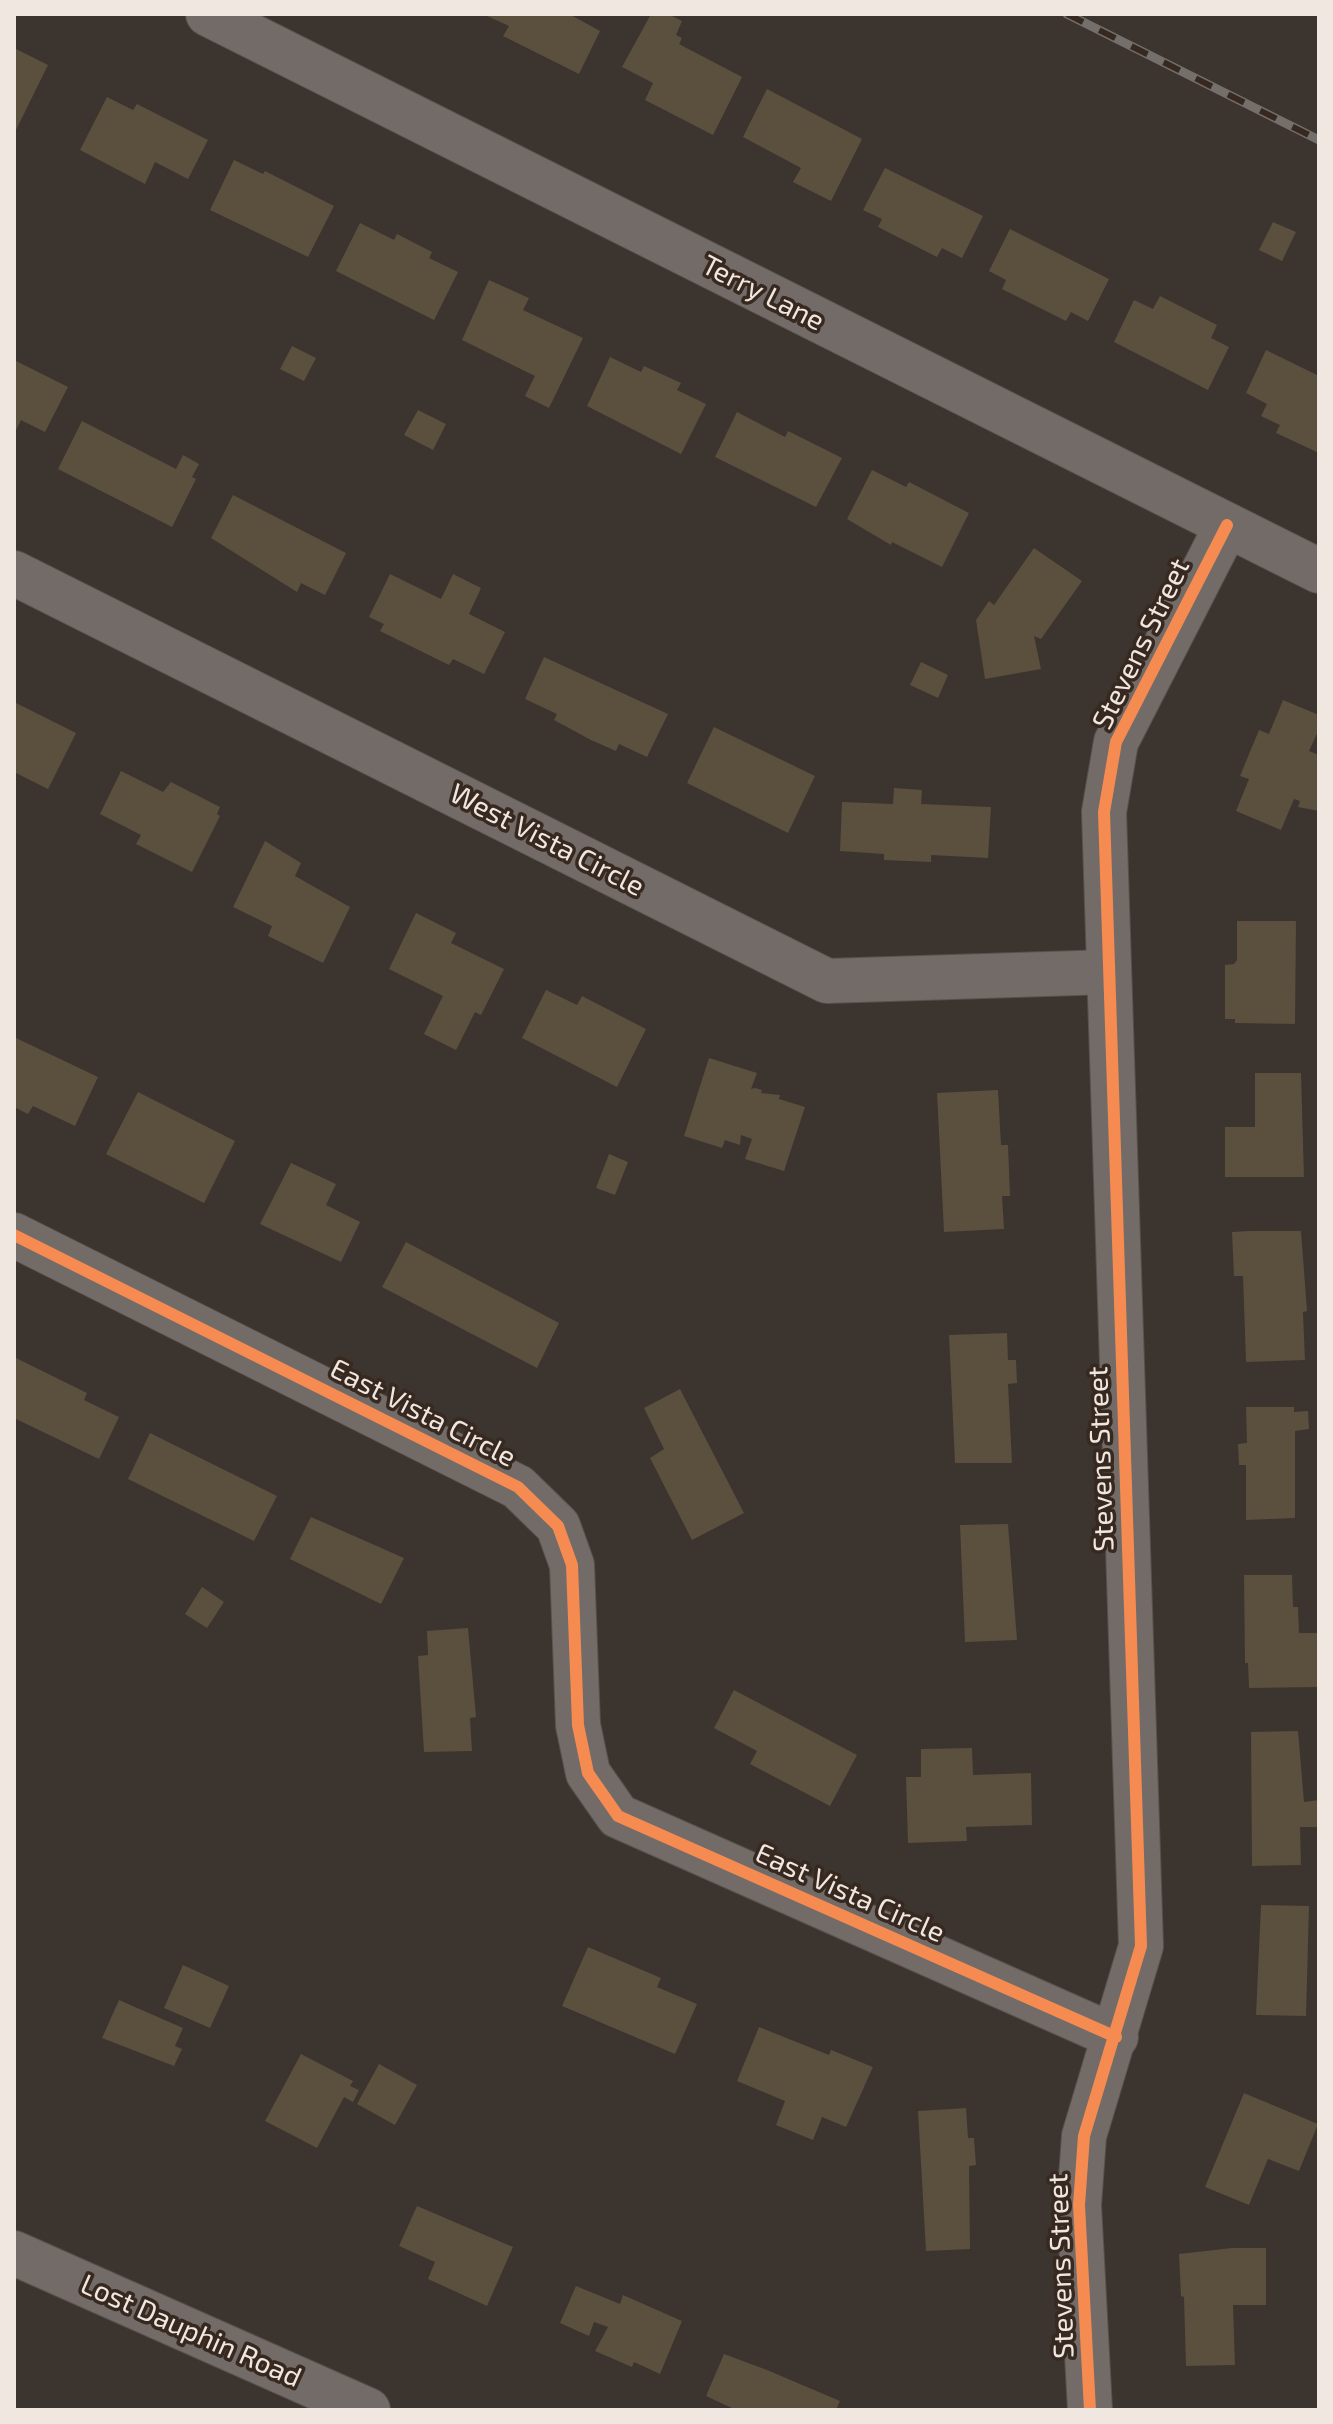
<!DOCTYPE html>
<html>
<head>
<meta charset="utf-8">
<style>
	body { margin:0 }
	#map { position:relative; width:1333px; height:2424px; overflow:hidden; background:#3c342f; font-family:"Exo 2",sans-serif }
	canvas { display:block }
	.frame { position:absolute; inset:0; border:16px solid #f0e7e1; pointer-events:none }
</style>
</head>
<body>
<div id="map">
<canvas width="1333" height="2424"></canvas>
<div class="frame"></div>
</div>
<script>
const context = document.querySelector('canvas').getContext('2d');
context.lineJoin = 'round';
function fillPath(path, color) {
  context.fillStyle = color;
  context.fill(path, 'evenodd');
}
function shape(rows) {
  const path = new Path2D();
  for (const r of rows) {
    path.moveTo(r[0], r[1]);
    for (let i = 2; i < r.length; i += 2) path.lineTo(r[i], r[i + 1]);
  }
  return path;
}
function trace(path, color, width, dash) {
  context.strokeStyle = color;
  context.lineWidth = width;
  context.lineCap = dash ? 'butt' : 'round';
  context.setLineDash(dash || []);
  context.stroke(path);
}
function write(font, color, halo, rows, align = 'center') {
  context.font = font + ' "Exo 2",sans-serif';
  context.lineWidth = 7;
  context.setLineDash([]);
  context.textBaseline = 'middle';
  context.strokeStyle = halo;
  context.fillStyle = color;
  for (const [text, x, y, turn = 0] of rows) {
    context.save();
    context.translate(x, y);
    context.rotate((+turn || 0) * Math.PI / 180);
    context.textAlign = isNaN(turn) ? turn : align;
    if (halo) context.strokeText(text, 0, 0);
    context.fillText(text, 0, 0);
    context.restore();
  }
}
fillPath(shape([
	[483,14,569,14,600,31,579,74,503,36,509,26],
	[651,14,668,14,682,21,676,35,682,38,679,44,742,77,713,135,645,100,653,83,622,67],
	[14,48,48,65,14,134],
	[767,89,862,139,831,201,793,182,801,168,743,137],
	[107,97,133,110,137,104,208,140,188,179,155,162,145,184,80,150],
	[234,160,263,174,265,171,334,206,308,257,210,210],
	[885,168,983,216,962,258,942,248,937,257,878,227,882,219,863,210],
	[1273,222,1296,232,1282,261,1259,250],
	[360,223,394,240,397,234,432,252,429,258,458,272,434,320,336,271],
	[1010,229,1109,279,1088,321,1071,312,1066,321,1002,289,1006,280,989,271],
	[489,280,529,298,523,310,583,338,549,408,525,396,535,376,462,340],
	[1160,296,1217,325,1211,338,1229,347,1208,390,1114,342,1134,300,1153,309],
	[292,346,316,358,304,381,280,369],
	[1266,350,1319,376,1319,453,1276,433,1280,425,1261,416,1267,404,1246,393],
	[610,357,641,372,644,366,681,383,677,390,706,404,681,454,587,406],
	[14,360,68,387,45,432,21,420,14,434],
	[418,410,446,424,433,450,404,435],
	[737,412,785,437,788,431,842,458,816,507,715,457],
	[82,421,176,469,183,455,199,464,192,477,196,479,172,527,58,469],
	[872,470,906,487,909,482,969,513,942,567,892,542,891,545,847,519],
	[233,495,346,553,325,595,301,583,297,592,211,538],
	[1034,548,1082,581,1041,639,1034,636,1041,669,985,679,976,620,989,601,994,605],
	[390,574,441,599,453,574,481,588,469,614,505,632,484,674,453,659,449,665,380,631,384,624,369,617],
	[544,657,668,714,647,757,619,744,616,751,591,740,554,720,557,714,525,699],
	[921,662,948,675,938,698,910,685],
	[1283,700,1319,715,1319,729,1309,751,1319,755,1319,811,1298,807,1300,801,1294,799,1281,830,1236,811,1249,779,1240,776,1259,730,1269,734],
	[14,702,76,733,48,789,14,772],
	[714,727,815,776,788,833,687,783],
	[121,771,163,792,171,782,220,807,217,814,220,816,192,872,136,844,141,835,100,814],
	[894,788,922,790,921,804,991,807,988,858,931,855,931,862,884,860,884,854,840,851,842,802,893,804],
	[265,841,301,863,295,876,350,907,323,963,268,936,272,926,233,907],
	[416,913,456,933,451,943,504,969,481,1015,475,1012,456,1050,424,1034,443,996,389,969],
	[1237,921,1296,921,1295,1024,1235,1023,1235,1019,1225,1019,1225,965,1234,964,1237,960],
	[546,990,577,1005,582,996,646,1029,617,1087,522,1038],
	[14,1037,98,1077,75,1126,33,1106,28,1114,14,1107],
	[709,1058,757,1073,751,1089,755,1088,762,1090,761,1093,780,1095,779,1099,805,1107,784,1171,745,1159,752,1139,741,1135,740,1145,725,1140,722,1148,684,1136],
	[1255,1073,1301,1073,1304,1177,1225,1177,1225,1127,1255,1127],
	[998,1090,1001,1145,1008,1145,1010,1196,1002,1196,1004,1229,944,1232,937,1093],
	[138,1092,235,1141,204,1203,106,1154],
	[609,1154,628,1162,615,1195,596,1188],
	[291,1163,336,1184,326,1205,360,1222,341,1262,260,1224],
	[1249,1231,1301,1231,1307,1311,1303,1312,1305,1360,1246,1362,1243,1276,1234,1276,1232,1232],
	[406,1242,559,1323,537,1368,382,1287],
	[1007,1333,1008,1360,1016,1360,1017,1383,1008,1384,1012,1463,955,1463,949,1335],
	[14,1357,87,1393,84,1400,119,1417,99,1459,14,1418],
	[680,1389,744,1513,692,1540,650,1458,664,1449,644,1408],
	[1246,1407,1294,1407,1294,1412,1308,1411,1309,1429,1295,1431,1295,1518,1246,1520,1246,1465,1239,1465,1238,1444,1247,1443],
	[150,1433,277,1496,254,1541,128,1479],
	[311,1517,404,1558,381,1604,290,1559],
	[1008,1524,1017,1640,965,1642,960,1525],
	[1244,1575,1292,1575,1293,1607,1298,1607,1299,1633,1319,1633,1319,1687,1249,1688,1248,1663,1245,1663],
	[202,1587,224,1602,207,1628,185,1614],
	[468,1628,476,1717,470,1718,472,1751,424,1752,418,1656,428,1655,427,1631],
	[734,1690,857,1755,830,1806,750,1764,757,1751,714,1728],
	[1298,1731,1304,1802,1319,1800,1319,1827,1300,1827,1301,1865,1252,1866,1251,1732],
	[972,1748,973,1775,1031,1773,1032,1825,966,1827,967,1841,908,1843,906,1777,921,1777,921,1749],
	[1261,1905,1309,1906,1306,2016,1256,2015],
	[588,1947,661,1978,657,1987,697,2004,675,2054,562,2006],
	[183,1965,229,1986,210,2028,164,2008],
	[119,2000,183,2028,175,2046,182,2049,174,2066,102,2038],
	[759,2027,829,2055,831,2050,873,2067,846,2127,822,2117,813,2140,776,2125,785,2101,737,2081],
	[301,2054,353,2081,350,2086,359,2090,353,2102,344,2097,317,2148,265,2121],
	[379,2064,417,2085,395,2125,357,2104],
	[1244,2093,1318,2124,1299,2171,1268,2159,1249,2205,1205,2187],
	[966,2108,968,2138,974,2138,976,2165,969,2166,970,2249,926,2251,918,2111],
	[417,2206,513,2247,487,2306,428,2279,435,2262,399,2246],
	[1232,2248,1266,2248,1266,2305,1233,2305,1235,2365,1186,2366,1184,2297,1181,2296,1179,2254],
	[576,2286,620,2304,623,2295,682,2321,660,2374,634,2362,632,2367,595,2351,608,2327,594,2322,589,2336,560,2323],
	[724,2354,767,2370,840,2401,836,2410,736,2410,706,2396]
]), '#5b4f3e');
const minor = shape([
	[208,14,1319,571],
	[14,573,827,981,1109,972],
	[14,1235,518,1487,558,1526,572,1565,578,1725,588,1773,618,1816,1116,2037],
	[14,2253,368,2410],
	[1090,2410,1079,2205,1084,2136,1141,1946,1104,812,1116,742,1227,525]
]);
trace(minor, '#58514d', 46);
trace(minor, '#726b67', 44);
const rail = shape([
	[1067,14,1319,140]
]);
trace(rail, '#746f6a', 9);
trace(rail, '#372920', 6, [18]);
trace(shape([
	[14,1235,518,1487,558,1526,572,1565,578,1725,588,1773,618,1816,1116,2037],
	[1090,2410,1079,2205,1084,2136,1141,1946,1104,812,1116,742,1227,525]
]), '#f68b52', 12);
write('28px', '#f0e7e1', '#372920', [
	["Terry Lane",763,293,27],
	["Stevens Street",1141,644,-64],
	["West Vista Circle",547,840,27],
	["East Vista Circle",423,1413,27],
	["Stevens Street",1101,1459,-92],
	["East Vista Circle",850,1893,24],
	["Stevens Street",1061,2266,-92],
	["Lost Dauphin Road",191,2331,24]
]);
</script>
</body>
</html>
